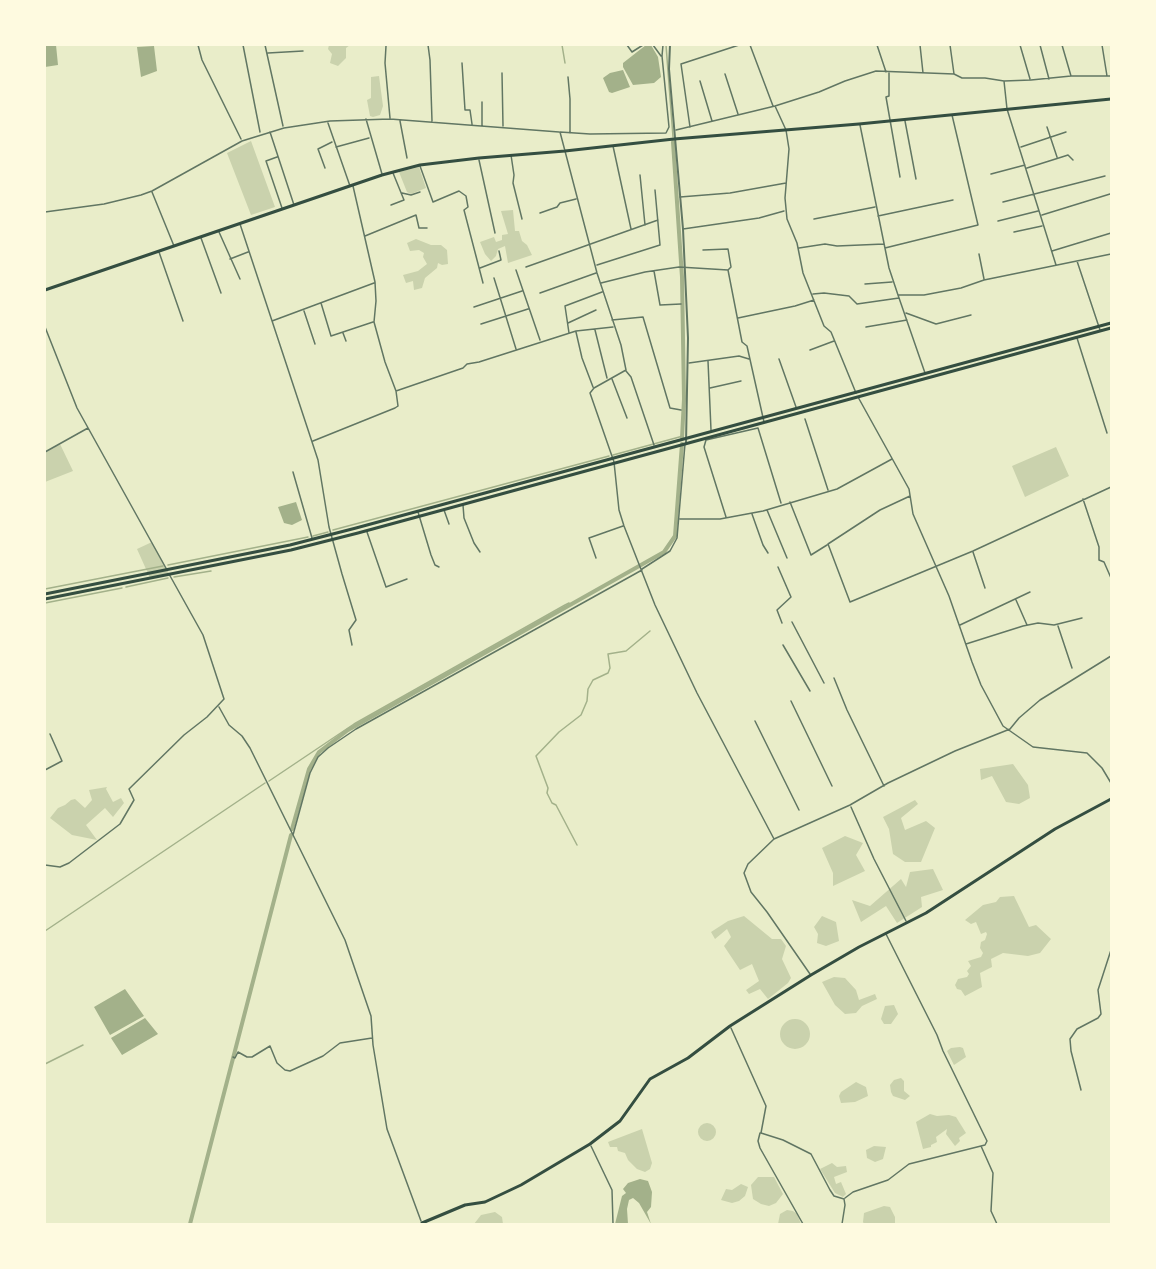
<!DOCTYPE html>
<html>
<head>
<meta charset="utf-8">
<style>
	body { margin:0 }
	#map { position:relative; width:1156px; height:1269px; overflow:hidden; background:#e9edc9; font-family:Lora,serif }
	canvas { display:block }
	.frame { position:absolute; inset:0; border:46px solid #fefae0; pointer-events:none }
</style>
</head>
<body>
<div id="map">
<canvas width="1156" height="1269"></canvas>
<div class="frame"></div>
</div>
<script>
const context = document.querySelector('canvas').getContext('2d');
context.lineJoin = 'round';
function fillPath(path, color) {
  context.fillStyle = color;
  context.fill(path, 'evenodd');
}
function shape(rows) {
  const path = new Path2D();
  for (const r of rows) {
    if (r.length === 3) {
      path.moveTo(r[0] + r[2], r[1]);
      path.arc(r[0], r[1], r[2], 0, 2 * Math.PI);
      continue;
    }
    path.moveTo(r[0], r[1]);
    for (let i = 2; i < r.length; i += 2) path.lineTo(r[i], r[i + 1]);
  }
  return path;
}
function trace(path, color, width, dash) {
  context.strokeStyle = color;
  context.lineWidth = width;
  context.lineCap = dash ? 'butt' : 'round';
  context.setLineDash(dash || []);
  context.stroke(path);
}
fillPath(shape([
	[329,45,350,45,346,48,346,58,338,66,330,63,332,54,328,49],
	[379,76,383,106,380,115,373,117,370,116,367,100,371,98,371,77],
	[251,141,275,207,251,215,227,153],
	[419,167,426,188,411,194,407,192,399,172],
	[513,210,515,231,519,231,522,241,527,245,532,255,508,263,505,246,498,249,496,256,491,261,485,254,480,242,494,237,496,242,502,240,502,235,508,234,501,211],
	[416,239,431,245,441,245,447,250,448,264,442,265,438,263,437,268,425,278,422,288,414,290,413,281,406,283,403,275,418,271,427,264,423,257,424,253,419,250,410,251,407,243],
	[60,444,73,471,45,482,45,452],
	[1056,447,1069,476,1025,497,1012,466],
	[152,542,167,569,169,574,150,578,137,549],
	[1013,764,1028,785,1030,798,1019,804,1006,802,992,776,981,780,980,769],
	[107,787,106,789,113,802,121,798,124,803,113,817,105,808,86,825,97,840,72,835,50,818,58,808,65,805,71,800,75,799,85,808,92,800,89,790],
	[915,800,918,804,901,818,905,830,926,821,935,828,921,862,905,862,893,854,889,829,883,817],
	[845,836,863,843,856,855,865,871,833,886,833,873,822,848],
	[933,869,943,890,921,897,922,907,897,923,886,906,861,922,852,900,870,906,901,879,906,887,910,872],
	[1014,896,1029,927,1036,925,1051,939,1040,953,1028,956,1003,953,991,959,992,967,980,973,982,987,965,996,961,990,957,989,955,985,958,979,967,977,969,974,967,971,971,966,968,961,981,957,983,953,980,948,981,942,985,940,987,934,986,932,981,934,976,922,971,924,965,920,983,905,996,902,1000,897],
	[744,916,772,939,781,939,786,946,782,959,791,978,788,983,768,999,760,989,749,994,746,990,759,981,752,964,740,970,724,946,731,937,727,929,715,939,711,932,728,921],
	[822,916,836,922,839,941,826,946,817,943,818,934,814,927],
	[834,977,845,978,856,990,859,1000,875,994,877,999,862,1006,856,1013,845,1014,835,1005,822,982],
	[894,1005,898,1014,891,1024,884,1024,881,1019,885,1006],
	[795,1034,15],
	[960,1047,963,1048,966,1057,954,1065,947,1051,951,1048],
	[901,1078,904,1081,904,1091,910,1096,905,1100,893,1096,891,1092,890,1085,894,1080],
	[856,1082,866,1087,868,1096,855,1102,841,1103,839,1096,841,1092],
	[930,1114,937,1116,949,1115,956,1117,966,1133,959,1138,960,1141,955,1146,946,1134,947,1129,936,1137,937,1142,931,1145,931,1147,923,1149,916,1122],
	[707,1132,9],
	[642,1129,652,1163,650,1169,645,1172,637,1169,628,1160,625,1153,618,1151,617,1147,610,1147,608,1142],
	[874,1146,886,1147,883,1159,875,1162,867,1158,866,1150],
	[832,1163,837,1167,846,1166,847,1172,834,1177,836,1184,841,1182,846,1194,843,1197,835,1193,820,1169],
	[758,1177,774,1177,783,1194,776,1203,769,1206,761,1204,753,1199,751,1185],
	[741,1184,748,1187,745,1196,739,1201,732,1203,721,1200,726,1189,732,1190],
	[884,1206,890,1207,895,1217,895,1224,864,1224,863,1222,864,1213],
	[787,1210,793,1211,797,1214,801,1224,778,1224,780,1214],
	[495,1212,502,1217,503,1224,474,1224,481,1215]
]), '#cad2ad');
fillPath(shape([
	[45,45,56,45,58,65,45,67],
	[646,45,651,45,658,57,661,77,654,83,633,85,623,67,623,63],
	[154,46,157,71,141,77,137,47],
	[623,70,630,87,612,93,609,92,603,78,610,73],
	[296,502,302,520,292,525,284,523,278,507],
	[125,989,144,1016,110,1035,94,1007],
	[145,1018,158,1034,122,1055,111,1038],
	[640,1179,648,1181,652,1192,651,1207,647,1212,651,1224,639,1203,633,1198,629,1200,627,1209,628,1224,615,1224,622,1196,626,1193,623,1189,628,1183]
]), '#a3b18a');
trace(shape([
	[562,45,565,63],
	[666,45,673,137],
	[613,455,683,436],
	[333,530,609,456],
	[313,536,328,532],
	[168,565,308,537],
	[174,577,211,571],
	[126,587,168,578],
	[45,589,163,566],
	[45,603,122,588],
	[269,781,354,724,565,605,569,603,571,605],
	[577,845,556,805,552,803,547,793,548,788,536,756,559,732,581,715,587,701,588,689,593,680,608,673,610,668,608,654,626,651,650,631],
	[45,931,265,783],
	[45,1064,83,1045]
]), '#a3b18a', 1.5);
trace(shape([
	[673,142,682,277,684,399,682,438],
	[292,829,309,769,319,752,348,730,664,552,675,536,682,444],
	[190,1224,291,835]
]), '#a3b18a', 4);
trace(shape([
	[198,45,202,60,241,139],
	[243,45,260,132],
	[265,45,283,126],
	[428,45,430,60,432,121],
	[627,45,632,52,643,45],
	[653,45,661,56],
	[663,45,662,56,669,127,666,133,590,134,560,132,597,273,621,345,626,370,594,388,590,393,614,462,619,510,624,526,655,605,697,693,774,839],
	[750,45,773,106],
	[877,45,886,72],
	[920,45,923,73],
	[950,45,954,74],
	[1020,45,1030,79],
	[1040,45,1049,79],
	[1062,45,1071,76],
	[1102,45,1107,76],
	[386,46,385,63,390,118],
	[268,53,303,51],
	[462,63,465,110,470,110,472,124],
	[502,73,503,126],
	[889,73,889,96,886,97,900,177],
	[725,74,738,114],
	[568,77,570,99,570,133],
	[700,81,712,121],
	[1004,81,1031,80,1071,76,1111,76],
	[775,106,786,130,789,149,785,198,787,219,797,243,803,273,824,326,831,332,856,393],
	[366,119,382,174],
	[400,121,407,158],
	[905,121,916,179],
	[328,123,350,186],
	[482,125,482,102],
	[860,125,889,268,898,295,924,295,961,288,984,280,1111,254],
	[690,127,681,64,739,45],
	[1047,127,1057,157],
	[676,130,775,106,819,92,845,81,876,71,954,74,962,78,985,78,1004,81,1007,109,1056,265],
	[270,132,294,205],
	[613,146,631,229],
	[336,147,369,138],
	[1021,147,1066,132],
	[511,155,514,175,513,183,522,219],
	[277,157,266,161,282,208],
	[479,160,495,233],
	[420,166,433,202,459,191,466,196,468,207,464,210,483,283],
	[325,168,318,149,332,142],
	[1027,168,1065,156,1068,155,1073,160],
	[991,174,1025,165],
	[640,175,645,225],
	[353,186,375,282,376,301,374,322,385,362,396,391],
	[152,192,174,246],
	[402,193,411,195,420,192],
	[680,197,730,193,786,183],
	[1003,202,1105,176],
	[391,205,404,200,393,173],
	[45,212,104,204,141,195,152,191,242,141,284,128,330,121,390,119,559,132],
	[540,213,557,207,560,203,576,199],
	[1042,215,1110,194],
	[878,216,953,200],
	[814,219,875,207],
	[998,221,1038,211],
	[240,224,318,460,329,527,342,574,356,620,349,630,352,645],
	[683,229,759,218,784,211],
	[219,232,240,279],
	[1014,232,1042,226],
	[365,236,416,215,419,228,427,228],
	[201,238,221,293],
	[799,248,825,244,837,246,884,244],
	[885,248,978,225,952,115],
	[703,250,728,249,731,267,728,270],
	[1052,251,1111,233],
	[159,252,183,321],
	[979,254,984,279],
	[230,259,248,252],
	[1077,261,1100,330],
	[597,265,660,245,655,190],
	[526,267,658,220],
	[480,268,501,260,499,251],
	[516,270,540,340],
	[654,271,660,305,681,304],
	[494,278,516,349],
	[601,283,645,272,679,267,728,270,742,342,747,346,764,422],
	[865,284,892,282],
	[540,293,596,273],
	[813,294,824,293,849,296,857,304,899,298],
	[898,295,925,373],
	[321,303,331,336,373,322],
	[474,307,522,291],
	[304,311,315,344],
	[906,313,936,324,971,315],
	[738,318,795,306,814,300],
	[612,320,643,317,670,408,681,410],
	[272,321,374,283],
	[568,323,596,310],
	[481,324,528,309],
	[45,327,77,408,167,570],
	[866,327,907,320],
	[595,330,607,378],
	[576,332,582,358,593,387],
	[343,333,346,341],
	[569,333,565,306,602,292],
	[1077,338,1107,433],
	[810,350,834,341],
	[779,359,796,407],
	[708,361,711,430],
	[689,363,739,356,749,359],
	[626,371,631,377,654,445],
	[612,379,627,418],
	[710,388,741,381],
	[858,397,909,489,913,514,949,596,972,662,981,685,1003,726,1033,747,1087,753,1102,768,1111,783],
	[805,419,828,490],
	[313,441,395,408,398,406,396,391,463,368,467,364,479,362,576,331,613,327],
	[45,452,88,428],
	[293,472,312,538],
	[910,496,880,510,828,544,850,602,973,551,1111,487],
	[1083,499,1099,547,1099,560,1104,562,1111,578],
	[790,502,811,555,827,545],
	[463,505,464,518,474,543,480,552],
	[444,510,449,524],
	[767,510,787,558],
	[418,512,431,555,435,565,439,567],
	[752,514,763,545,768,553],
	[726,517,704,447,706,440,758,428,781,503],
	[680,519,720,519,763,511,837,489,892,459],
	[367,532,386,587,407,579],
	[973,552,985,588],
	[596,558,589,538,623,526],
	[778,567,791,597,777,610,782,623],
	[642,569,670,551,677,538,685,444],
	[1016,600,1027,625],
	[792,622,824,683],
	[960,625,1030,592],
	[1058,626,1072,668],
	[966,644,1023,626,1038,623,1054,625,1082,618],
	[783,645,810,691],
	[834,678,847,710,884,786],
	[791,701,832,786],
	[219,707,229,725,242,736,250,748,345,940,371,1016,373,1045,387,1129,421,1221],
	[755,721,799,810],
	[45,770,62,761,50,734],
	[851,807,874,859,906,921],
	[293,835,310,773,318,757,328,748,356,729,642,570],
	[45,865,60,867,69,863,120,824,134,800,129,789,184,735,207,717,224,699,203,635,169,574],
	[886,934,937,1035,943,1051,987,1141,985,1145,981,1146,993,1173,991,1211,997,1224],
	[810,974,767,912,751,892,744,873,748,864,774,839,850,805,888,783,955,751,1010,729,1019,718,1040,700,1111,656],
	[731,1028,766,1106,761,1133,783,1140,811,1154,830,1190,834,1196,844,1199,845,1205,842,1224],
	[233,1057,235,1058,238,1052,247,1057,252,1057,270,1046,277,1063,285,1070,290,1071,323,1056,340,1043,372,1038],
	[1081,1090,1071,1051,1070,1039,1077,1029,1098,1018,1101,1014,1098,990,1111,950],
	[760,1133,758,1141,760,1148,803,1224],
	[591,1146,612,1190,613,1224],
	[845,1198,853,1192,888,1180,909,1164,981,1146]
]), '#617663', 1.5);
trace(shape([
	[670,45,669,69,683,229,688,338,686,443]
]), '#617663', 2);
trace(shape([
	[45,290,382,175,420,165,479,158,565,151,674,139,859,124,1111,99],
	[45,594,290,545,356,528,1111,323],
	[45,599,291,550,358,533,1111,328],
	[422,1223,465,1205,485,1202,521,1185,590,1144,620,1121,650,1079,688,1058,730,1026,811,975,859,947,926,913,1055,829,1111,799]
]), '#344e41', 3);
</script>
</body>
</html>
